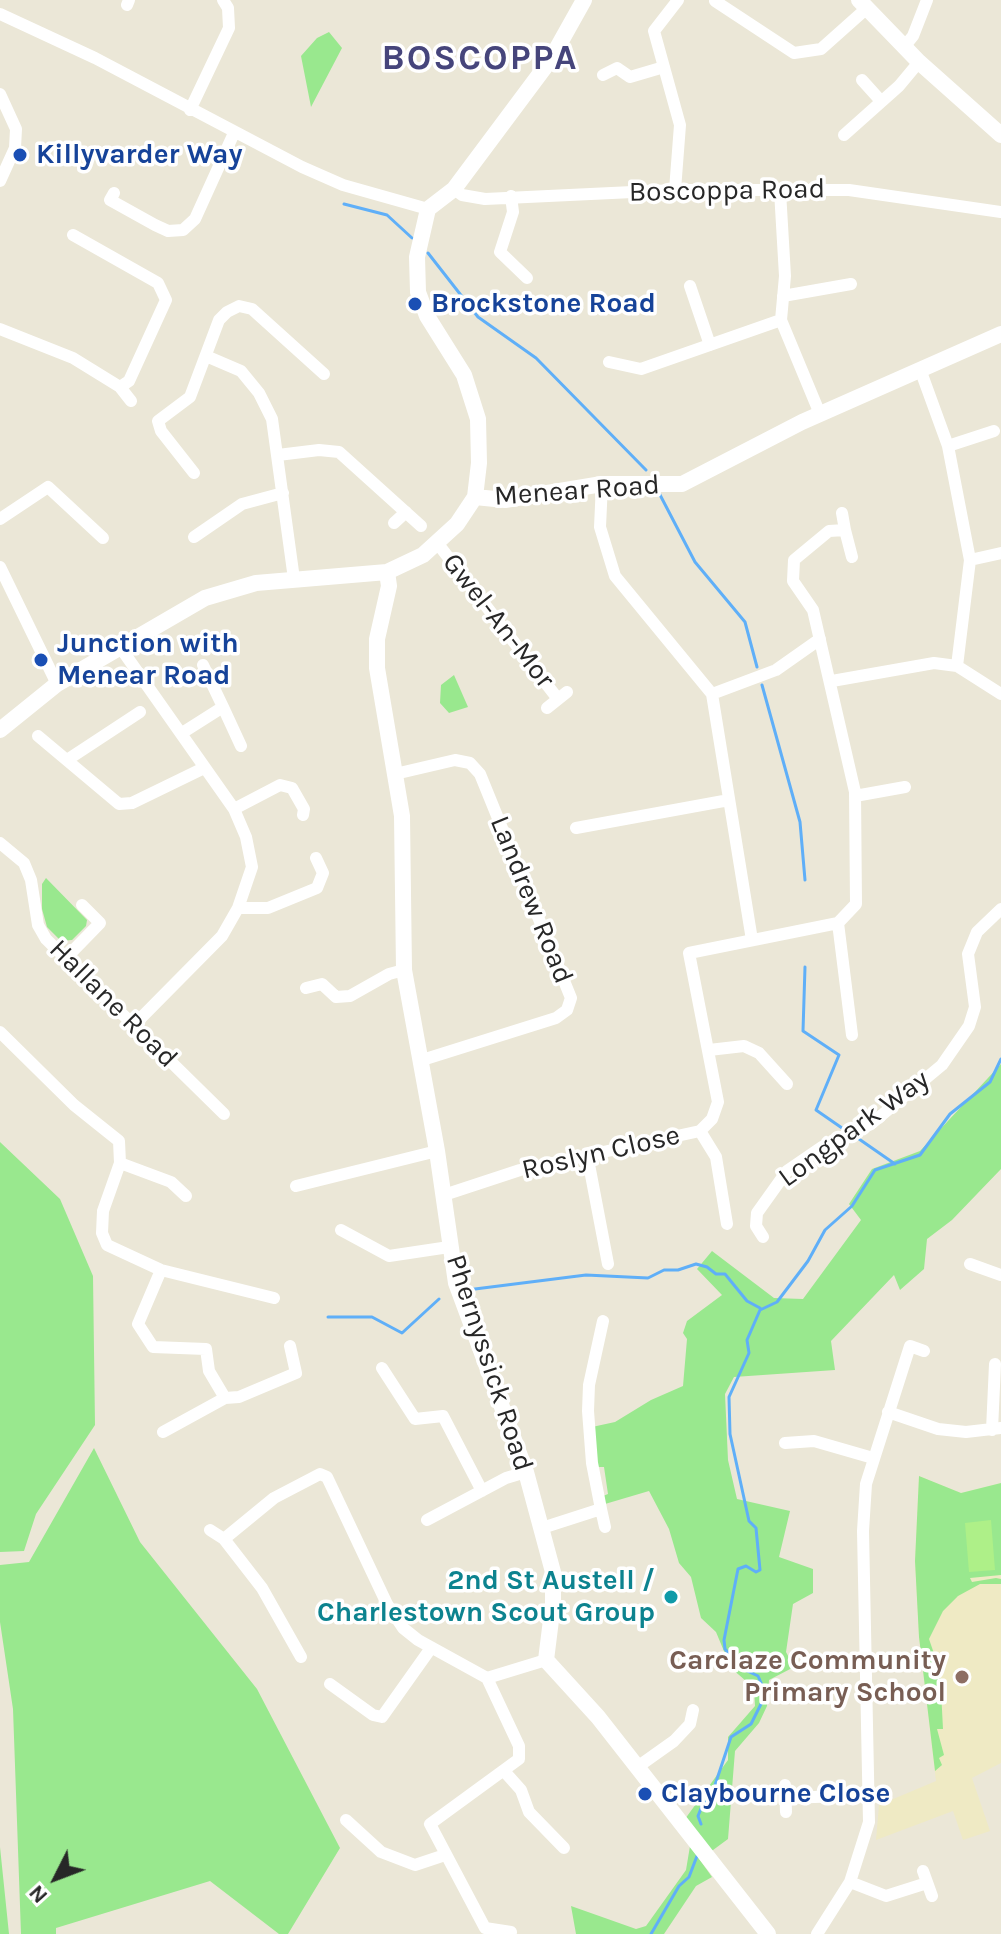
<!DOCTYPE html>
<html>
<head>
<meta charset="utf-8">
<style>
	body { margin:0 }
	#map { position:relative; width:1001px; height:1934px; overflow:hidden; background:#ebe7d7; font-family:Karla,sans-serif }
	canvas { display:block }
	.north { position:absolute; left:16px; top:1838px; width:80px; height:80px; -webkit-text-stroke:6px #fff; paint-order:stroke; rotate:228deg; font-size:22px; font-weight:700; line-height:32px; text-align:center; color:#272727 }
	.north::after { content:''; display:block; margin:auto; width:28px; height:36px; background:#272727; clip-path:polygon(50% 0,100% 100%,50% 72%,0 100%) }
</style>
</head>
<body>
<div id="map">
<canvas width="1001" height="1934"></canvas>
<div class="north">N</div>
</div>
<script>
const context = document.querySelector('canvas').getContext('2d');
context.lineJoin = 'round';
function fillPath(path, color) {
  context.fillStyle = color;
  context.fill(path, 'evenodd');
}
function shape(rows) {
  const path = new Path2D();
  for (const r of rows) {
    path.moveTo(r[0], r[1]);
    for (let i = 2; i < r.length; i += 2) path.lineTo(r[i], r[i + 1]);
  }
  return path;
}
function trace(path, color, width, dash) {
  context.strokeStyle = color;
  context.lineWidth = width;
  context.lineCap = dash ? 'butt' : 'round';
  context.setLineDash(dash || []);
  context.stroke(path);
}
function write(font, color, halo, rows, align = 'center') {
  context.font = font + ' Karla,sans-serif';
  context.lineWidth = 7;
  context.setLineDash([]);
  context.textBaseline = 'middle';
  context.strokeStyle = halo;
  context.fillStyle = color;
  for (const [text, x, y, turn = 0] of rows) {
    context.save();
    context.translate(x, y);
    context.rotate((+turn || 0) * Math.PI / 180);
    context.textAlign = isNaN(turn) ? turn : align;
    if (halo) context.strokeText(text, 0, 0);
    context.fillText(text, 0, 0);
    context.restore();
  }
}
fillPath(shape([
	[919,1476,961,1493,1001,1483,1001,1763,972,1778,990,1831,963,1840,953,1811,876,1840,879,1805,936,1781,919,1637,915,1561]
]), '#efeac4');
fillPath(shape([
	[329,32,342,48,311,107,301,56,317,38],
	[454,675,468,707,449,713,440,703,441,685],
	[46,878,87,920,86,926,72,940,61,941,47,927,42,909,42,884],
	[1001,1064,1001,1169,952,1220,927,1239,924,1269,900,1290,894,1275,831,1341,835,1370,734,1377,725,1394,728,1460,737,1499,790,1511,779,1557,813,1569,813,1593,793,1604,786,1652,794,1667,769,1680,767,1706,759,1723,735,1751,728,1839,709,1853,685,1819,728,1760,728,1737,755,1706,754,1688,731,1668,716,1632,701,1618,691,1577,679,1563,669,1529,649,1491,605,1504,603,1496,608,1494,604,1467,596,1467,592,1427,615,1422,651,1400,683,1386,687,1339,683,1333,687,1321,722,1295,697,1269,712,1251,774,1298,803,1299,861,1220,849,1204,872,1169,920,1151],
	[0,1142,60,1199,93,1276,95,1425,36,1514,24,1551,0,1552],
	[94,1448,140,1542,257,1689,340,1848,288,1934,279,1934,210,1881,56,1928,56,1934,21,1934,13,1709,0,1622,0,1565,29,1562],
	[919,1476,961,1493,1001,1483,1001,1575,970,1578,972,1582,996,1578,1001,1579,1001,1584,980,1584,958,1596,943,1611,929,1639,940,1671,943,1729,937,1729,944,1755,939,1758,942,1765,935,1771,919,1637,915,1561],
	[690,1846,712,1877,696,1886,664,1934,576,1934,571,1906,636,1929,646,1926,686,1870],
	[0,1847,9,1934,0,1934]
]), '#99e88e');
fillPath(shape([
	[991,1520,995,1570,969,1572,965,1523]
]), '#aef088');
trace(shape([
	[344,204,387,215,412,238],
	[428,253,478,317,536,358,646,470],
	[658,491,695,562,745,622,757,667],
	[762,685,800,822,805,880],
	[805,967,803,1031,839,1055,816,1110,842,1128],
	[859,1139,895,1164],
	[467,1290,586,1275,648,1278,664,1270,678,1270,696,1264,707,1267,716,1274,725,1274,747,1301,760,1308],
	[328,1317,372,1317,402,1333,439,1299],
	[701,1824,698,1816,702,1806,711,1797,731,1737,751,1724,766,1694,758,1676,741,1668,725,1649,724,1640,738,1569,746,1566,756,1572,760,1570,756,1528,749,1521,730,1434,729,1397,749,1353,747,1340,760,1310,777,1302,808,1261,825,1230,852,1206,875,1170,920,1155,950,1114,990,1082,1001,1059],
	[651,1934,679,1886,689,1877,697,1856]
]), '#5faff8', 3);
trace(shape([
	[715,1,794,53,821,49,867,8],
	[127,5,129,0],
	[0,14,95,58,302,167,343,185,428,209],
	[904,47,913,36,927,0],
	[603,75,617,68,630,77,664,67],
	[862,80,880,100],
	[0,94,16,129,15,148,0,181],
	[190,110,229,28,228,8,223,0],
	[844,135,899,86,919,62],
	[454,189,462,195,485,199,675,190,849,190,1001,212],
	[675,190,680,125,654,31,678,0],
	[780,191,785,276,781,320,820,414],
	[114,193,110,200,155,225,168,231,183,230,195,219,234,133],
	[511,196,513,212,500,252,527,278],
	[690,286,710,345],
	[783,296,851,284],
	[0,329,73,358,120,387,129,381,166,300,158,283,73,235],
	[206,356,241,371,259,393,272,419,294,579],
	[609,362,641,369,781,320],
	[920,369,948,446,970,560,957,666],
	[120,387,131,401],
	[948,446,994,431],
	[278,455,319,450,339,452,421,526],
	[194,473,161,431,158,421,190,397,219,320,227,312,239,306,252,309,324,374],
	[602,484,600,527,615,576,712,694,752,940],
	[842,513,845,530],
	[0,519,48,487,103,538],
	[394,523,406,512],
	[194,537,242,504,283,493],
	[438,544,558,699],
	[970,560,1001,553],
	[0,567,57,684],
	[120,647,234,809,246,837,252,867,238,908,222,936,133,1026],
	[832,681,934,663,957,666,1001,694],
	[712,694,776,670,820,639],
	[223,707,241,746],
	[547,708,567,692],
	[182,733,223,707,203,665],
	[38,736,119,804,132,803,204,768],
	[67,760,140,712],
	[395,774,455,760,470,763,480,774,571,998,567,1010,556,1018,419,1061],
	[855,796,905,787],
	[234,809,280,785,292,788,304,809,303,815],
	[576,828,729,800],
	[0,843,24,863,31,880,38,925,46,939,224,1114],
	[238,908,268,908,317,888,323,873,316,858],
	[838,923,852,1035],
	[65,959,100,923,82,905],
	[306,988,322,984,336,997,350,996,389,974,404,970],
	[0,1032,74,1105,119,1141,120,1163,103,1211,102,1233,107,1245,161,1270,274,1298],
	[709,1050,744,1046,759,1053,787,1084],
	[700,1131,716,1157,727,1224],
	[587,1154,608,1264],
	[120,1163,171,1182,186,1196],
	[296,1186,437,1151],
	[444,1195,520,1170,700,1131,712,1119,718,1102,689,953,838,923,856,904,855,792,813,610,793,581,794,560,829,531,845,530,852,557],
	[341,1230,389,1256,449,1247],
	[763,1237,756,1226,757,1213,787,1171,822,1147,871,1124,942,1065,969,1026,975,1007,968,954,977,932,1001,909],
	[970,1264,1001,1275],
	[161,1270,138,1324,153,1347,206,1349,209,1371,225,1398,239,1397,296,1373,290,1346],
	[382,1368,415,1419,443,1416,482,1491],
	[888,1412,938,1429,966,1432,1001,1428],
	[992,1430,995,1364],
	[163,1432,225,1398],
	[785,1443,814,1441,873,1458],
	[601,1509,605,1527],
	[427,1520,506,1478,526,1472],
	[542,1528,601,1509,592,1463,588,1411,589,1385,603,1321],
	[210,1530,224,1539,262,1588,301,1657],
	[224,1539,274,1498,320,1474,327,1477,387,1604,403,1628,418,1640,487,1678,546,1660],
	[487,1678,519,1746,519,1759,430,1824,485,1928,511,1932],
	[330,1684,373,1715,382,1717,431,1648],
	[636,1768,674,1741,690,1724,693,1710],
	[504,1771,521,1790,529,1812,564,1848],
	[785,1785,786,1812],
	[786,1798,871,1795],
	[346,1820,381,1852,415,1865,445,1855],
	[923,1871,932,1896],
	[850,1882,886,1896,927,1883],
	[817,1934,850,1882,869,1822,863,1531,866,1484,910,1346,924,1351]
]), '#fff', 12);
trace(shape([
	[859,0,919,62,1001,135],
	[475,497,505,500,602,484,682,484,802,422,1001,334],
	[387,572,389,586,377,639,377,668,402,816,404,970,437,1151,456,1283,526,1472,553,1572,553,1604,546,1660,598,1717,768,1934],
	[0,730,57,684,205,598,256,583,387,572,423,555,457,524,475,497,479,463,478,419,464,375,427,316,418,292,417,257,428,209,454,189,551,59,584,0]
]), '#fff', 16);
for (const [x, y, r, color] of [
	[20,155,8,"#1a4fb4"],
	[415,304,8,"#1a4fb4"],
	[41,660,8,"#1a4fb4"],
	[671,1597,8,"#0f9aa8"],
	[962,1677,8,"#8d6e63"],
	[645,1794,8,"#1a4fb4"]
]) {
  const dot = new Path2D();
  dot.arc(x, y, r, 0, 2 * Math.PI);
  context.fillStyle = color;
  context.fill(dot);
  trace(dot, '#fff', 3);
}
write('bold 28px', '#164399', '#fff', [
	["Killyvarder Way",36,155],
	["Brockstone Road",431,304],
	["Junction with",57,644],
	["Menear Road",57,676],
	["Claybourne Close",661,1794]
], 'left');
write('28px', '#272727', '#fff', [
	["Boscoppa Road",727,191,-1],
	["Menear Road",577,491,-4],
	["Gwel-An-Mor",498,621,52],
	["Landrew Road",531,900,68],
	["Hallane Road",113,1004,45],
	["Longpark Way",854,1129,-36],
	["Roslyn Close",601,1153,-13],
	["Phernyssick Road",489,1363,72]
]);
write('bold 28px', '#0d838f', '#fff', [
	["2nd St Austell /",655,1581],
	["Charlestown Scout Group",655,1613]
], 'right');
write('bold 28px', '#785e54', '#fff', [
	["Carclaze Community",946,1661],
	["Primary School",946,1693]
], 'right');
context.letterSpacing = '2px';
write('bold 36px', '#46457b', '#fff', [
	["BOSCOPPA",480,59]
]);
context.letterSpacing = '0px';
</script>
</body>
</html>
